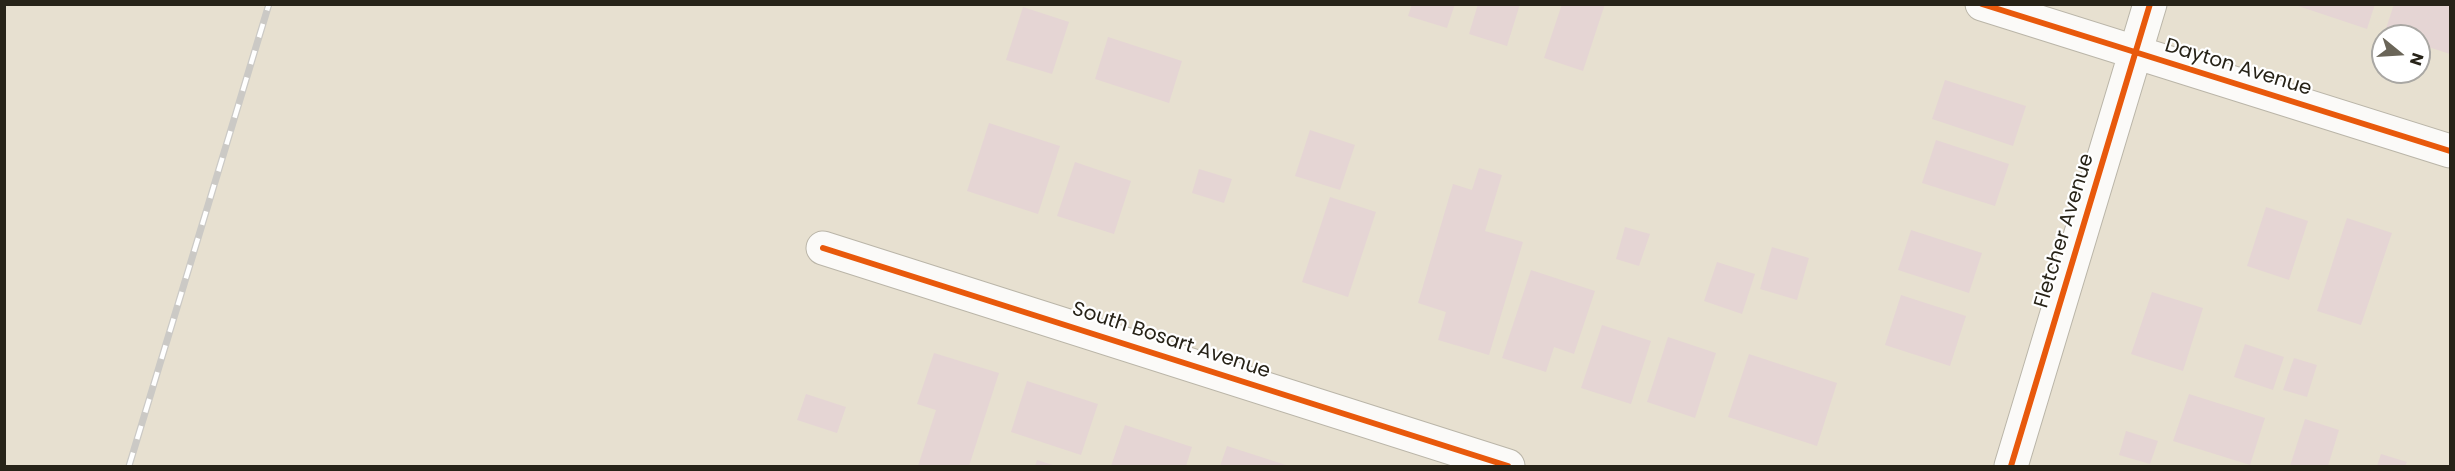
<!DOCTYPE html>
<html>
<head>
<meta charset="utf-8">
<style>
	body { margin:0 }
	#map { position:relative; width:2455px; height:471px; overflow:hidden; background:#e7e0d0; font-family:Poppins,sans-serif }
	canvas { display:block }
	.frame { position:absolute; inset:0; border:6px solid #272318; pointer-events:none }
	.north { position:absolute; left:2371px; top:24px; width:60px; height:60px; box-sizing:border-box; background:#fff; border:2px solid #a9a7a3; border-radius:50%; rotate:108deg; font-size:16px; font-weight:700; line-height:24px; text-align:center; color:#272318 }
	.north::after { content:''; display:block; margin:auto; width:21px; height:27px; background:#6a6558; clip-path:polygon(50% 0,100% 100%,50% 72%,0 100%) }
</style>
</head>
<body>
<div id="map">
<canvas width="2455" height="471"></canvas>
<div class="frame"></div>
<div class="north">N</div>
</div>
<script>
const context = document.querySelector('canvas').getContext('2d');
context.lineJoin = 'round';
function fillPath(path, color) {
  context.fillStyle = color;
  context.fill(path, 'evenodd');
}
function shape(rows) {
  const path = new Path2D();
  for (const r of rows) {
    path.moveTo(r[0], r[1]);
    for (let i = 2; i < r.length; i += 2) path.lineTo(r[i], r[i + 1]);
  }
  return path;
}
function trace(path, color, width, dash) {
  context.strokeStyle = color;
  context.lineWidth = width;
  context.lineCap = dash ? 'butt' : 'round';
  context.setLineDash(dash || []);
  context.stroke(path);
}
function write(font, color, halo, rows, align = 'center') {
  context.font = font + ' Poppins,sans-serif';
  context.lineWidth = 4.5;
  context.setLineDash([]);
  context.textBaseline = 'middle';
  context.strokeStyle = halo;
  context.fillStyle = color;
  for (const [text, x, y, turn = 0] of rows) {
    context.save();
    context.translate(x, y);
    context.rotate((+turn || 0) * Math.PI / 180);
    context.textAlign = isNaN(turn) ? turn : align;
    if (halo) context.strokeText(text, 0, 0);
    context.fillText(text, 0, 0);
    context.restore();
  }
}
fillPath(shape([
	[1412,4,1455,4,1447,28,1408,16],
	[1478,4,1520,4,1507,46,1469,34],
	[1562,4,1605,4,1583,71,1544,58],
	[2292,4,2375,4,2367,29],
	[2394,4,2450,4,2450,54,2419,44,2419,36,2396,36,2385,32],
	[1023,7,1069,22,1052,74,1006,60],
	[1108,37,1182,61,1169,103,1095,79],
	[1945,80,2026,106,2013,146,1932,119],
	[989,123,1060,146,1038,214,967,191],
	[1310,130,1355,145,1340,190,1295,176],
	[1936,140,2009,164,1995,206,1922,183],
	[1075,162,1131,181,1114,234,1057,216],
	[1479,168,1502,175,1485,231,1523,242,1489,355,1438,340,1446,312,1418,303,1453,184,1472,190],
	[1199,169,1232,179,1224,203,1192,193],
	[1330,197,1376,212,1348,297,1302,282],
	[2266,207,2308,221,2289,280,2247,266],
	[2347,218,2392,233,2361,325,2317,311],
	[1625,227,1650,234,1639,266,1616,259],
	[1911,230,1982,253,1969,293,1898,270],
	[1772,247,1809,258,1797,300,1760,289],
	[1717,262,1755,274,1742,314,1704,301],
	[1531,270,1595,291,1574,354,1554,347,1546,372,1502,358],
	[2152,292,2203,308,2183,371,2131,354],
	[1901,295,1966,316,1950,366,1885,345],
	[1602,325,1651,341,1631,404,1581,388],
	[1668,337,1716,353,1695,418,1647,402],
	[2245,344,2284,357,2273,390,2234,377],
	[934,353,999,373,969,466,918,466,936,410,917,404],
	[1749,354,1837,383,1817,446,1728,417],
	[2294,358,2317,365,2307,397,2283,390],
	[1027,381,1098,404,1081,455,1011,432],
	[806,394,846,407,837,433,797,420],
	[2189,394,2265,418,2250,465,2173,441],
	[2305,419,2339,430,2328,466,2290,466],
	[1125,425,1192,447,1186,466,1111,466],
	[2126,431,2158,441,2150,464,2119,455],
	[1227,446,1289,466,1220,466],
	[2381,454,2407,462,2405,466,2377,466],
	[1037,460,1056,466,1035,466]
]), '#e5d5d4');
const street = shape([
	[1982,4,2450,151],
	[823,248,1508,466],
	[2011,466,2150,4]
]);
trace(street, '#bab5a8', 35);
trace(street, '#fbfaf8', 33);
const rail = shape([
	[129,466,269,4]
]);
trace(rail, '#cbc9c5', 7);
trace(rail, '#fff', 4.5, [14]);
trace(shape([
	[1982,4,2450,151],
	[823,248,1508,466],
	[2011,466,2150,4]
]), '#e8590c', 6);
write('20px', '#272318', '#fff', [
	["Dayton Avenue",2238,68,17],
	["Fletcher Avenue",2065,231,-73],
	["South Bosart Avenue",1171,341,18]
]);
</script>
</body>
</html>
